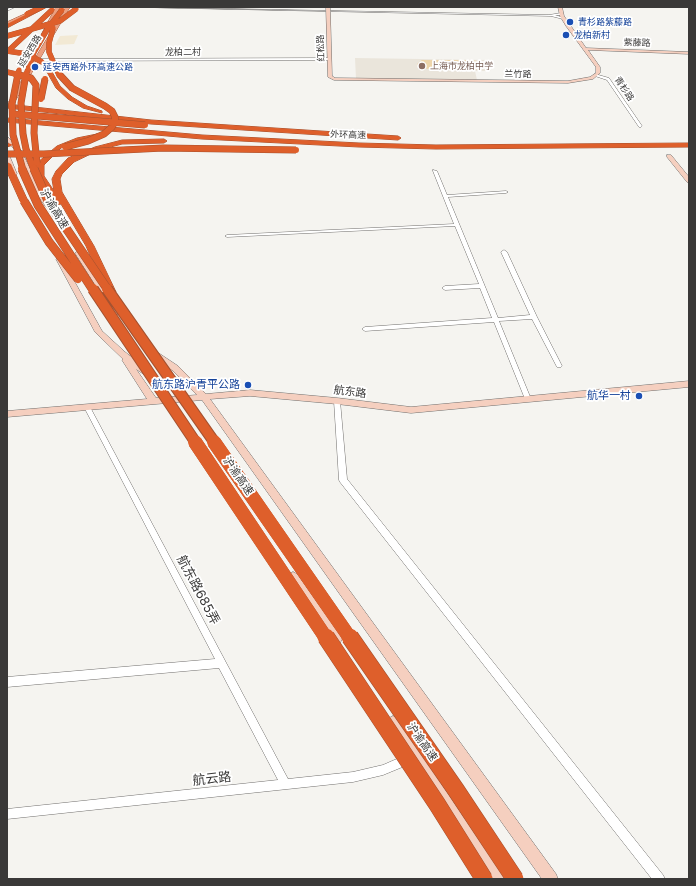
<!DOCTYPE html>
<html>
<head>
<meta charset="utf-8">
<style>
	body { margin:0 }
	#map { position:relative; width:696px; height:886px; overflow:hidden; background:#f5f4f0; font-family:Inter,sans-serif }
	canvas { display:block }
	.frame { position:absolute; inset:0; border:8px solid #3a3938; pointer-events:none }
</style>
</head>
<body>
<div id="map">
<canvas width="696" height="886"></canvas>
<div class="frame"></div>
</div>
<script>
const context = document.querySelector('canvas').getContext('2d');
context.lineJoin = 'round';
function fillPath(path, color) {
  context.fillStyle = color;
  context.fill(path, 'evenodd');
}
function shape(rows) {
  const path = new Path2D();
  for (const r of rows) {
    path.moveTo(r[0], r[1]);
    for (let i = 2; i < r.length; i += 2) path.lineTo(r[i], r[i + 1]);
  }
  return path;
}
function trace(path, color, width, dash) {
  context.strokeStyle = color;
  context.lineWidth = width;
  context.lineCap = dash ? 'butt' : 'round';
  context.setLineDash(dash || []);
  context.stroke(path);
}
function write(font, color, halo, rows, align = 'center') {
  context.font = font + ' Inter,"Noto Sans SC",sans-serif';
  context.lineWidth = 3.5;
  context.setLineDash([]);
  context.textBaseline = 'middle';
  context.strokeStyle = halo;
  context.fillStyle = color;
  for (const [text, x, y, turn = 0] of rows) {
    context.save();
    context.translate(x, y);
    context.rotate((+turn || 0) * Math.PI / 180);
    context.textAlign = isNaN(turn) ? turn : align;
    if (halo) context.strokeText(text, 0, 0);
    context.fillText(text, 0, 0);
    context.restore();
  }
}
fillPath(shape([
	[78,35,74,44,55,45,60,36]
]), '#f2e9d4');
fillPath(shape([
	[355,58,487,60,491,71,475,71,477,80,356,79]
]), '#eae5db');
fillPath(shape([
	[422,60,472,60,477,61,483,65,479,69,474,70,428,69,418,66,417,64]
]), '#edd5ab');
const street = shape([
	[12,7,15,7,7,11,7,9,12,7],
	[131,7,549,15,561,13,562,15,555,15,564,18,563,19,551,16,131,7],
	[330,58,331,60,36,61,34,60,36,59,330,58],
	[595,74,609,78,642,126,641,127,639,127,607,80,595,76,595,74],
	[433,170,437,171,447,195,506,191,508,192,506,193,448,197,498,318,530,315,501,252,504,250,507,252,537,317,562,366,561,367,557,367,532,319,499,321,531,399,530,401,528,401,525,399,494,322,365,331,362,329,365,327,492,318,480,288,445,290,442,288,445,286,479,284,455,226,227,237,225,236,227,235,454,224,433,171,433,170],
	[335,399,337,399,340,401,347,479,663,875,665,879,652,879,340,482,339,480,334,401,335,399],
	[85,405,89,405,90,407,288,779,353,772,383,765,408,754,412,755,413,759,412,763,383,775,353,782,7,819,7,809,278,780,219,668,7,687,7,677,215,659,84,407,85,405]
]);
const secondary = shape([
	[326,7,330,7,332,76,335,78,568,81,590,77,596,73,596,67,566,26,560,16,558,7,562,7,564,16,586,48,689,52,689,54,588,50,600,67,600,73,593,79,568,83,334,80,328,77,326,7],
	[7,136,21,150,41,192,51,206,50,207,46,207,35,192,16,151,7,141,7,136],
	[7,155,10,157,17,174,16,175,11,174,7,164,7,155],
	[667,155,671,155,689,177,689,183,687,182,667,157,667,155],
	[78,251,80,252,121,310,121,314,115,314,106,302,75,253,78,251],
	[59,257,62,259,102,331,125,352,151,372,152,374,148,377,136,369,156,398,197,395,172,370,151,355,150,353,154,350,178,366,206,394,250,390,337,398,411,407,689,381,689,387,411,413,337,404,250,396,210,399,556,874,558,879,542,879,202,400,7,417,7,411,147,399,122,360,123,359,95,332,56,259,59,257],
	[293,572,297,574,340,635,342,639,340,643,336,645,332,643,289,580,288,577,289,574,293,572],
	[393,716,397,718,505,879,489,879,389,726,387,722,389,718,393,716]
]);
const primary = shape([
	[56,7,60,7,45,34,41,35,56,7],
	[66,7,70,7,14,103,9,104,8,103,66,7],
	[29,12,33,13,7,25,7,22,29,12]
]);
const highway = shape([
	[41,7,47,7,7,28,7,24,41,7],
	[40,61,47,63,60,86,72,97,87,106,102,111,102,113,83,108,68,99,56,88,43,65,39,62,40,61],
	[7,104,151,120,398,136,401,138,398,140,151,124,7,108,7,104],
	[7,118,202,135,359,143,436,145,689,143,689,147,436,149,359,147,202,139,7,122,7,118],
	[97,134,100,136,99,137,81,141,61,148,44,165,44,176,54,191,52,179,56,171,68,158,95,147,122,140,164,139,167,141,164,143,122,144,99,150,74,162,62,174,60,179,62,192,94,246,116,292,111,295,106,292,86,246,61,204,55,205,36,176,35,171,37,163,57,146,77,138,97,134],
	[7,143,11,144,13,145,7,147,7,143],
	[7,162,11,164,28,201,27,203,24,203,20,201,7,172,7,162]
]);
trace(street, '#716f6d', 1);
trace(secondary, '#716f6d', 1);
trace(primary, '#a55230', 1);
trace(highway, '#a55230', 1);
fillPath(street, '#fff');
fillPath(secondary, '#f5cfbf');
fillPath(primary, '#eb9f80');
fillPath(highway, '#de5f2b');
const highwayBridgeFar5 = shape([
	[27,14,42,7],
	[53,28,49,43,49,52,59,75],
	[7,36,60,21,76,9],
	[7,51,27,54,42,62],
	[7,52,52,10],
	[7,72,20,75],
	[18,75,19,70],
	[26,75,34,52,48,28,62,10]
]);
const highwayBridgeFar4 = shape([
	[15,74,31,78,36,85,34,133,37,163],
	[18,74,12,104,13,135,23,170],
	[26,74,21,103,23,134,26,149,34,170],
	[59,74,72,88,105,106,112,111,115,117,115,122,112,127,104,134,88,141,65,147],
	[41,99,45,79],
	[14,114,145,125],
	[7,154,44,154,163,148,296,150]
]);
const highwayBridgeFar3 = shape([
	[22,169,38,205,93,290],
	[34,169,49,203,108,290],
	[24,201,49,242,78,279]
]);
const highwayBridgeFar2 = shape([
	[93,289,196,443],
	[107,289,215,443]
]);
const highwayBridgeFar1 = shape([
	[195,442,326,638],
	[214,442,350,638]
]);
const highwayBridge = shape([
	[326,637,437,804,484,879],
	[350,637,456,790,515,879]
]);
trace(highwayBridgeFar5, '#a55230', 5.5, []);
trace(highwayBridgeFar4, '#a55230', 7, []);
trace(highwayBridgeFar3, '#a55230', 9, []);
trace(highwayBridgeFar2, '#a55230', 12, []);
trace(highwayBridgeFar1, '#a55230', 14, []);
trace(highwayBridge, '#a55230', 18, []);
trace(highwayBridgeFar5, '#de5f2b', 5);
trace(highwayBridgeFar4, '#de5f2b', 6);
trace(highwayBridgeFar3, '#de5f2b', 8);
trace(highwayBridgeFar2, '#de5f2b', 10);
trace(highwayBridgeFar1, '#de5f2b', 14);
trace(highwayBridge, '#de5f2b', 17);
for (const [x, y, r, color] of [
	[570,22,4,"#1a4fb4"],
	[566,35,4,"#1a4fb4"],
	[422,66,4,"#8d6e63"],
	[35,67,4,"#1a4fb4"],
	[248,385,4,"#1a4fb4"],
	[639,396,4,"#1a4fb4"]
]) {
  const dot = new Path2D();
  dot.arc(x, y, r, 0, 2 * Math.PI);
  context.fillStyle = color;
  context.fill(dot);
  trace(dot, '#fff', 1.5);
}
write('9px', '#164399', '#fff', [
	["青杉路紫藤路",578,22],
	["龙柏新村",574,35],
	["延安西路外环高速公路",43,67]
], 'left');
write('9px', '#3a3938', '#fff', [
	["紫藤路",637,43,2],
	["红松路",321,48,-92],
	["延安西路",30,51,-59],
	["龙柏二村",183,52],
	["兰竹路",518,74],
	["青杉路",624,89,56],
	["外环高速",348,135,2]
]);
write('9px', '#785e54', '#fff', [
	["上海市龙柏中学",430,66]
], 'left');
write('11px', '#3a3938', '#fff', [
	["沪渝高速",54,209,59],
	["航东路",350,392,7],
	["沪渝高速",238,476,55],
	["沪渝高速",422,742,55]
]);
write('11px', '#164399', '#fff', [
	["航东路沪青平公路",240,385],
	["航华一村",631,396]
], 'right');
write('13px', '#3a3938', '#fff', [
	["航东路685弄",198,590,62],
	["航云路",212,779,-6]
]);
</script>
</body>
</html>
